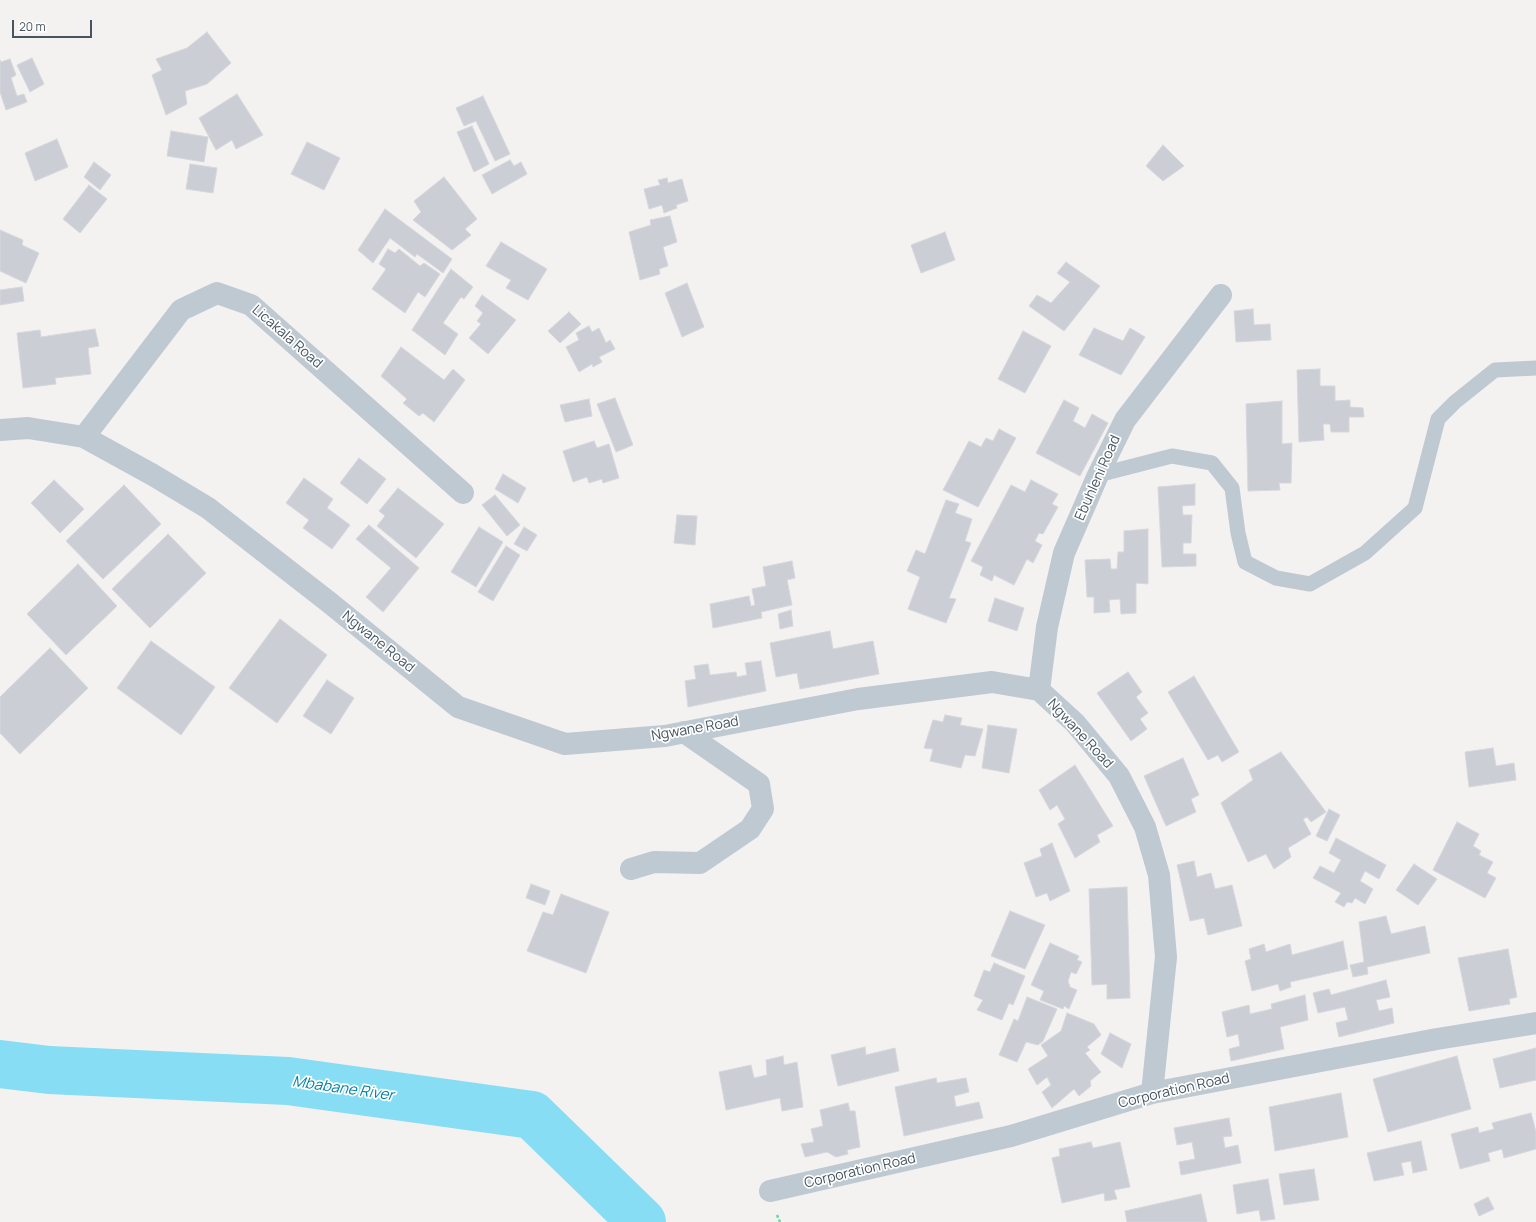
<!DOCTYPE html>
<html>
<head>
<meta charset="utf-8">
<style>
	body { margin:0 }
	#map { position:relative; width:1536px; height:1222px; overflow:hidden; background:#f4f1f1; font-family:Manrope,sans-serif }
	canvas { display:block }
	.scale { position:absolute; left:12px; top:20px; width:80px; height:18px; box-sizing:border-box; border:2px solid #475561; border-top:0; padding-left:5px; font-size:12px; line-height:14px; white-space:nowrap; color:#475561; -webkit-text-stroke:3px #fff; paint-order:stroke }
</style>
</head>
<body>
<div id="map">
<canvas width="1536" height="1222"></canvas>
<div class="scale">20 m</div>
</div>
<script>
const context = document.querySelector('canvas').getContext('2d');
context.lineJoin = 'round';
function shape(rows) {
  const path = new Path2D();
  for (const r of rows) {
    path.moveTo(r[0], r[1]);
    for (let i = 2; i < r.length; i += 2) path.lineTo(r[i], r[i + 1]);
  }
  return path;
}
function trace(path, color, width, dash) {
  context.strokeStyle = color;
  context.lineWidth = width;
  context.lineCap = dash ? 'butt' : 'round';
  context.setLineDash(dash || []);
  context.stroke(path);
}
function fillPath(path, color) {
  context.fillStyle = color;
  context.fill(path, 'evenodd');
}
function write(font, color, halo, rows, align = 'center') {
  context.font = font + ' Manrope,sans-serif';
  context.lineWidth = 3.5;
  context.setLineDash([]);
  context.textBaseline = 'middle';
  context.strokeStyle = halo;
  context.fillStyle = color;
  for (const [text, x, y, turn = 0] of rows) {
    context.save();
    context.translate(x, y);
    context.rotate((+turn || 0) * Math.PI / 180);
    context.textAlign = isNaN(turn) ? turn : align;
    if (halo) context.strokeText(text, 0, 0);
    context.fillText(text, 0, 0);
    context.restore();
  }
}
trace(shape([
	[0,1064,49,1070,288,1081,532,1115,642,1222]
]), '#87ddf4', 48);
const building = shape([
	[207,32,231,63,207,84,185,91,187,104,166,115,152,75,162,70,156,59,187,48,207,32],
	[32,58,44,84,30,92,17,65,32,58],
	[10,59,16,75,11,78,17,96,24,94,27,102,6,110,0,92,0,60,1,62,10,59],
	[237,94,263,135,236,149,232,140,216,150,199,118,237,94],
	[483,96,510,154,495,161,476,121,464,126,456,108,483,96],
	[472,126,489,164,474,172,457,132,472,126],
	[171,131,208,137,204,162,167,156,171,131],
	[57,139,68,167,35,181,25,153,57,139],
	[307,142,340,158,324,190,291,174,307,142],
	[1163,145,1184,166,1163,181,1146,166,1163,145],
	[510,160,514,166,521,162,527,174,492,194,482,175,510,160],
	[94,162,111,175,100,190,84,177,94,162],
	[190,164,217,168,213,193,186,189,190,164],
	[444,177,477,219,465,229,471,235,452,250,413,220,421,212,414,201,444,177],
	[667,178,668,183,682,179,688,201,676,205,677,208,664,213,662,205,649,209,644,189,660,185,658,180,667,178],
	[89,185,107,199,80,233,63,219,89,185],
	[385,209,452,259,443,273,417,254,415,257,390,238,373,263,358,250,385,209],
	[670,216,677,242,663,247,668,266,659,269,660,274,640,280,629,232,651,225,650,220,670,216],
	[0,230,23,240,22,245,39,253,26,283,0,271,0,230],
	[945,232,955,260,921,273,911,245,945,232],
	[501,242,547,269,528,300,506,288,511,280,486,266,501,242],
	[388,249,395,253,399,249,420,266,424,263,440,274,425,297,418,292,405,313,372,289,386,269,379,264,388,249],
	[1066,262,1100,286,1064,331,1029,306,1037,295,1051,303,1070,282,1057,273,1066,262],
	[451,269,473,287,464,299,461,297,443,323,458,334,445,355,412,330,451,269],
	[687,283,704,327,682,337,665,293,687,283],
	[22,287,24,301,0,305,0,290,22,287],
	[482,295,516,320,488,354,469,338,481,324,477,321,483,313,475,306,482,295],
	[1253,309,1254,325,1270,324,1271,340,1236,342,1234,311,1253,309],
	[569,312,581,324,560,343,548,331,569,312],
	[589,326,592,332,599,328,606,343,610,340,615,349,599,357,602,362,593,367,592,364,579,372,566,347,579,340,576,333,589,326],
	[1094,328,1123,341,1130,328,1145,337,1121,375,1079,355,1094,328],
	[95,329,99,346,88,348,91,374,55,378,56,384,23,388,17,333,40,330,41,337,95,329],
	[1023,331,1051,346,1025,393,998,379,1023,331],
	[401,347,444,380,453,369,465,380,434,422,423,413,419,416,403,403,407,399,381,376,401,347],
	[1320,369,1320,386,1335,386,1335,401,1350,400,1350,407,1363,408,1364,417,1349,417,1349,432,1331,432,1330,424,1323,424,1324,440,1299,442,1297,370,1320,369],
	[615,398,633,445,616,452,597,404,615,398],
	[589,399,592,416,565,422,560,405,589,399],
	[1064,400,1079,408,1073,421,1085,428,1092,414,1108,423,1080,476,1036,453,1064,400],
	[1282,401,1282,444,1292,443,1291,483,1279,483,1280,490,1248,491,1246,404,1282,401],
	[999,429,1016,438,978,507,943,490,969,441,981,447,986,438,993,441,999,429],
	[594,441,597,448,609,444,619,478,603,483,602,479,589,483,587,477,573,482,563,451,594,441],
	[359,458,386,479,367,504,340,483,359,458],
	[503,474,526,488,518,503,495,489,503,474],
	[304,478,333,499,327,508,350,525,332,549,303,528,309,520,286,503,304,478],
	[54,480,84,509,60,533,31,503,54,480],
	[1031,480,1058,494,1052,504,1058,507,1043,534,1039,533,1035,541,1042,545,1033,563,1027,559,1014,585,994,575,992,581,980,575,983,567,971,561,1011,485,1025,492,1031,480],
	[1195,484,1195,505,1182,506,1183,515,1192,515,1191,543,1183,543,1183,554,1196,554,1196,566,1162,567,1158,487,1195,484],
	[124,485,161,524,103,579,66,541,124,485],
	[398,488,444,524,416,558,377,526,385,516,379,511,398,488],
	[495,495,520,525,507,536,482,505,495,495],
	[946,500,959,504,955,513,972,519,965,541,971,543,949,598,956,599,946,623,908,609,920,577,907,571,916,550,925,554,946,500],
	[677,515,697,516,695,545,674,543,677,515],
	[369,525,419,568,383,612,366,597,391,568,356,539,369,525],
	[479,527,503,542,476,587,451,572,479,527],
	[524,527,537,535,527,551,514,544,524,527],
	[1148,529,1148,584,1136,583,1136,613,1121,614,1120,599,1109,600,1110,612,1094,613,1094,597,1087,597,1085,560,1110,559,1111,569,1117,569,1118,552,1124,552,1124,531,1148,529],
	[168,534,206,573,150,628,112,589,168,534],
	[506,546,520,555,493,601,478,592,506,546],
	[792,561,795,578,787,580,792,605,761,612,762,618,713,628,710,604,749,596,751,606,755,605,752,589,766,586,763,567,792,561],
	[78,564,117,606,66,655,27,614,78,564],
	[995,598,1024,608,1017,631,988,621,995,598],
	[791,610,793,626,780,629,778,614,791,610],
	[280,619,327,655,277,723,229,688,280,619],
	[830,631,833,649,873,641,879,674,800,689,797,673,776,677,770,643,830,631],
	[151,641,215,687,181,735,117,688,151,641],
	[50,648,88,688,20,754,0,733,0,697,50,648],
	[761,661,766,691,688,707,685,681,696,679,694,666,708,664,710,675,736,672,737,677,747,675,745,663,761,661],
	[1128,672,1142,692,1136,697,1148,713,1140,719,1147,729,1131,741,1097,693,1128,672],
	[1194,676,1239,752,1222,762,1218,755,1208,760,1168,692,1194,676],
	[327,680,354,698,331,734,303,716,327,680],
	[945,715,962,718,960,725,983,729,975,756,965,755,961,768,930,761,933,749,924,748,933,720,943,722,945,715],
	[988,725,1017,729,1009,773,982,768,988,725],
	[1493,748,1496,766,1514,763,1516,780,1469,787,1465,752,1493,748],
	[1281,752,1326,812,1311,822,1307,817,1303,819,1311,834,1288,848,1291,857,1274,869,1266,854,1248,862,1221,803,1253,780,1249,770,1281,752],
	[1183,758,1199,795,1191,799,1196,812,1166,826,1144,776,1183,758],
	[1075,765,1113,826,1097,835,1100,842,1075,858,1058,824,1065,819,1057,805,1050,810,1039,790,1075,765],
	[1329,809,1340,815,1327,841,1316,836,1329,809],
	[1457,822,1479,834,1473,846,1481,851,1479,855,1493,862,1487,873,1496,878,1485,898,1433,870,1457,822],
	[1336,838,1386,865,1379,879,1365,871,1360,881,1373,889,1365,904,1355,898,1352,903,1347,902,1344,907,1335,902,1341,893,1313,878,1320,866,1334,873,1341,860,1329,853,1336,838],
	[1052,843,1070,891,1050,901,1047,893,1036,897,1024,863,1042,856,1040,849,1052,843],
	[1194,861,1197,877,1211,873,1215,889,1232,885,1242,926,1208,935,1204,918,1190,921,1177,865,1194,861],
	[1414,864,1437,879,1418,905,1396,890,1414,864],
	[531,884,550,891,545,905,526,898,531,884],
	[1127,887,1130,998,1107,999,1107,984,1092,985,1089,889,1127,887],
	[561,894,609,912,586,973,527,951,543,912,553,915,561,894],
	[1010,911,1045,925,1025,969,991,956,1010,911],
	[1386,916,1391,934,1425,926,1430,953,1367,967,1368,974,1353,977,1350,965,1364,962,1359,922,1386,916],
	[1343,941,1348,969,1290,982,1291,987,1280,991,1278,984,1252,991,1245,961,1251,959,1249,949,1264,944,1266,952,1290,944,1292,955,1343,941],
	[1050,943,1079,956,1077,960,1082,962,1076,974,1071,972,1068,981,1070,987,1077,990,1069,1009,1064,1006,1063,1009,1040,1000,1044,991,1031,985,1050,943],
	[1508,949,1517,997,1509,999,1510,1004,1469,1011,1458,958,1508,949],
	[994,963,1025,976,1013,1005,1009,1003,1002,1020,977,1010,983,1000,974,996,984,970,990,972,994,963],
	[1386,980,1390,997,1376,1000,1379,1011,1392,1008,1394,1023,1339,1037,1336,1023,1348,1020,1345,1007,1318,1013,1313,993,1329,989,1331,995,1386,980],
	[1305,995,1308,1020,1280,1027,1284,1049,1231,1061,1229,1049,1240,1046,1238,1034,1227,1037,1222,1012,1249,1005,1250,1014,1272,1009,1271,1004,1305,995],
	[1027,997,1057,1009,1043,1041,1038,1045,1026,1042,1017,1062,999,1055,1014,1019,1018,1021,1027,997],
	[1067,1013,1094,1024,1101,1035,1087,1047,1090,1050,1085,1053,1101,1072,1090,1081,1091,1086,1079,1096,1074,1089,1052,1108,1042,1092,1051,1085,1047,1077,1037,1085,1028,1069,1048,1056,1041,1045,1061,1031,1067,1013],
	[1110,1033,1131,1044,1122,1068,1101,1054,1110,1033],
	[865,1047,866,1055,895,1048,899,1071,838,1086,831,1055,865,1047],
	[1536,1048,1536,1080,1500,1088,1493,1059,1536,1048],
	[783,1056,784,1065,797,1062,803,1107,782,1111,780,1098,726,1110,719,1072,751,1065,754,1078,767,1075,766,1060,783,1056],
	[1457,1056,1471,1109,1388,1132,1373,1079,1457,1056],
	[936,1078,937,1083,966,1078,969,1092,954,1096,956,1107,979,1102,983,1118,904,1136,895,1087,936,1078],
	[1341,1093,1348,1137,1275,1151,1269,1107,1341,1093],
	[848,1103,850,1111,855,1111,860,1147,847,1150,848,1154,836,1157,827,1152,805,1157,801,1144,814,1142,811,1129,823,1126,820,1110,848,1103],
	[1531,1113,1536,1132,1536,1149,1504,1158,1502,1149,1488,1153,1490,1161,1460,1169,1451,1134,1478,1127,1479,1133,1494,1129,1492,1123,1531,1113],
	[1229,1118,1232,1136,1223,1137,1225,1148,1238,1145,1241,1163,1181,1175,1179,1162,1195,1159,1192,1142,1177,1145,1174,1128,1229,1118],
	[1421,1141,1427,1170,1413,1173,1411,1161,1401,1163,1404,1175,1374,1181,1367,1153,1421,1141],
	[1091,1142,1093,1148,1120,1142,1130,1187,1114,1190,1117,1199,1105,1201,1104,1193,1062,1203,1052,1158,1060,1156,1059,1149,1091,1142],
	[1314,1169,1319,1200,1284,1205,1279,1174,1314,1169],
	[1268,1179,1275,1219,1261,1221,1259,1210,1237,1214,1233,1185,1268,1179],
	[1201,1194,1207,1222,1127,1222,1125,1211,1201,1194],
	[1488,1197,1494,1209,1479,1216,1474,1204,1488,1197]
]);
fillPath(building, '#cbced4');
trace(building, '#d5d7dd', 1);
trace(shape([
	[777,1215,780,1222]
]), '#72d5a5', 2.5, [3, 2]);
trace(shape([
	[1098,475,1172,456,1212,463,1232,488,1238,533,1245,562,1276,578,1310,584,1365,553,1415,508,1438,419,1455,402,1495,370,1536,368]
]), '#bec9d2', 15);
trace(shape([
	[0,430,28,428,84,437,153,475,208,508,330,603,458,707,565,744,665,736,858,699,992,682,1039,690,1075,723,1119,776,1145,827,1159,875,1166,957,1152,1093],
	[84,437,181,310,217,293,251,305,463,493],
	[1039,690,1047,627,1064,553,1098,475,1125,420,1221,295],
	[631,869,654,862,700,863,750,829,763,809,759,784,684,732],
	[770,1191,1011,1136,1152,1093,1437,1039,1536,1023]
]), '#bec9d2', 22);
write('14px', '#475561', '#fff', [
	["Licakala Road",287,337,41],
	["Ebuhleni Road",1098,478,-66],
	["Ngwane Road",378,642,39],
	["Ngwane Road",695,729,-10],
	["Ngwane Road",1080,734,47],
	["Corporation Road",1174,1091,-13],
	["Corporation Road",860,1171,-13]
]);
write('italic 15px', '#0380a2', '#fff', [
	["Mbabane River",343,1089,8]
]);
</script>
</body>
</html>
